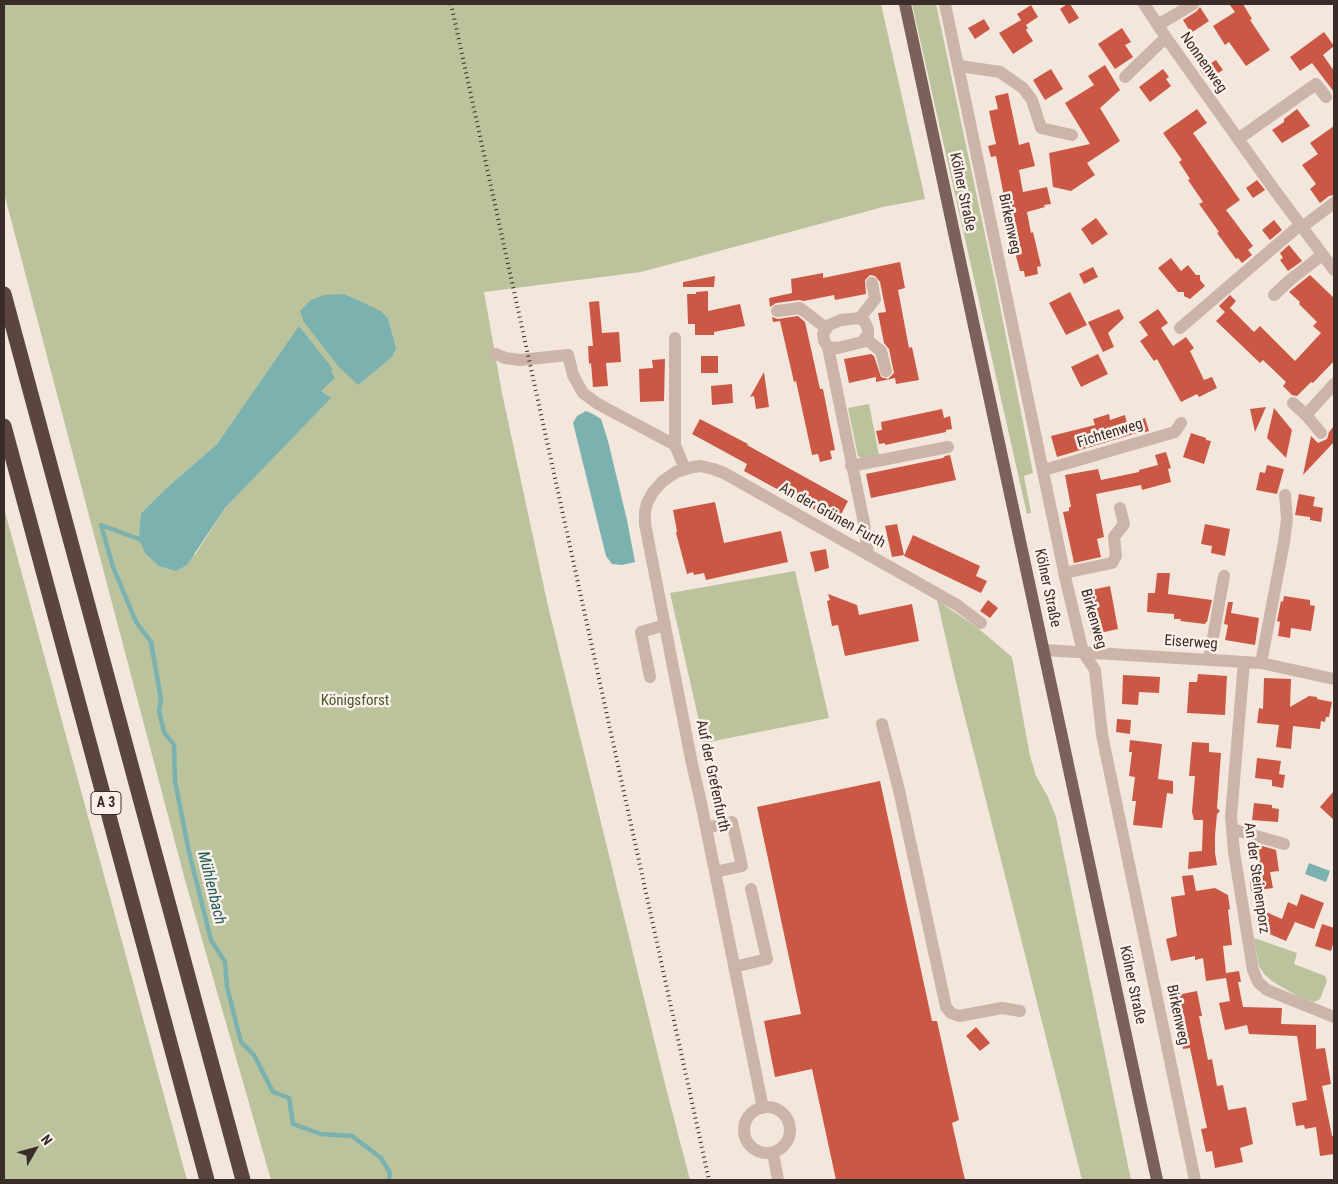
<!DOCTYPE html>
<html>
<head>
<meta charset="utf-8">
<style>
	body { margin:0 }
	#map { position:relative; width:1338px; height:1184px; overflow:hidden; background:#f3e7dd; font-family:"Roboto Condensed",sans-serif }
	canvas { display:block }
	.frame { position:absolute; inset:0; border:5px solid #392c29; pointer-events:none }
	.north { position:absolute; left:10px; top:1124px; width:50px; height:50px; -webkit-text-stroke:4px #fbf1ea; paint-order:stroke; rotate:52deg; font-size:14px; font-weight:700; line-height:20px; text-align:center; color:#392c29 }
	.north::after { content:''; display:block; margin:auto; width:18px; height:22px; background:#392c29; clip-path:polygon(50% 0,100% 100%,50% 72%,0 100%) }
</style>
</head>
<body>
<div id="map">
<canvas width="1338" height="1184"></canvas>
<div class="frame"></div>
<div class="north">N</div>
</div>
<script>
const context = document.querySelector('canvas').getContext('2d');
context.lineJoin = 'round';
function fillPath(path, color) {
  context.fillStyle = color;
  context.fill(path, 'evenodd');
}
function shape(rows) {
  const path = new Path2D();
  for (const r of rows) {
    if (r.length === 3) {
      path.moveTo(r[0] + r[2], r[1]);
      path.arc(r[0], r[1], r[2], 0, 2 * Math.PI);
      continue;
    }
    path.moveTo(r[0], r[1]);
    for (let i = 2; i < r.length; i += 2) path.lineTo(r[i], r[i + 1]);
  }
  return path;
}
function trace(path, color, width, dash) {
  context.strokeStyle = color;
  context.lineWidth = width;
  context.lineCap = dash ? 'butt' : 'round';
  context.setLineDash(dash || []);
  context.stroke(path);
}
function write(font, color, halo, rows, align = 'center') {
  context.font = font + ' "Roboto Condensed",sans-serif';
  context.lineWidth = 5;
  context.setLineDash([]);
  context.textBaseline = 'middle';
  context.strokeStyle = halo;
  context.fillStyle = color;
  for (const [text, x, y, turn = 0] of rows) {
    context.save();
    context.translate(x, y);
    context.rotate((+turn || 0) * Math.PI / 180);
    context.textAlign = isNaN(turn) ? turn : align;
    if (halo) context.strokeText(text, 0, 0);
    context.fillText(text, 0, 0);
    context.restore();
  }
}
fillPath(shape([
	[4,4,881,4,925,199,883,207,641,272,484,292,502,393,548,606,665,1084,690,1180,271,1180,185,880,4,193],
	[300,326,321,391,330,398,225,508,195,555,141,513,171,484,217,444],
	[912,4,936,4,997,291,1033,473,1024,476,1031,513,1027,514],
	[869,404,879,455,863,459,858,456,848,408],
	[4,508,187,1180,4,1180],
	[795,571,829,718,704,743,670,593],
	[937,600,979,629,1012,657,1030,756,1036,776,1048,797,1056,817,1131,1180,1082,1180,954,674],
	[1254,938,1297,953,1294,964,1325,976,1327,981,1320,999,1314,1002,1299,997,1272,981,1264,974,1259,966]
]), '#bac39c');
fillPath(shape([
	[344,294,381,311,388,319,396,348,392,357,358,385,338,366,304,322,300,311,311,300,324,295],
	[299,326,333,369,331,371,335,378,321,391,331,398,225,508,187,565,176,571,159,566,145,553,139,539,141,513,171,484,217,444],
	[586,411,593,414,601,419,608,441,627,520,635,562,622,565,612,564,606,556,573,423,577,416],
	[1309,863,1330,871,1326,882,1305,874]
]), '#7bb2af');
trace(shape([
	[139,539,101,525,113,567,136,622,151,642,161,699,159,711,164,732,174,745,175,781,189,852,211,940,225,962,227,987,241,1042,254,1055,273,1092,289,1098,293,1124,321,1134,352,1136,381,1158,390,1173,389,1180]
]), '#7bb2af', 4.5);
fillPath(shape([
	[1067,4,1070,4,1079,18,1069,24,1060,9],
	[1229,4,1243,4,1252,19,1250,20,1270,50,1246,66,1229,42,1225,45,1213,26,1235,12],
	[1031,5,1038,17,1026,25,1028,28,1026,30,1033,41,1013,54,999,33,1021,20,1017,14],
	[1200,7,1209,21,1191,33,1183,20,1197,11],
	[984,19,990,29,975,39,968,28],
	[1122,28,1131,42,1125,45,1133,57,1115,69,1098,44],
	[1324,32,1334,46,1323,55,1334,71,1334,92,1312,63,1300,71,1290,57],
	[1216,60,1223,70,1210,78,1206,78,1200,70],
	[1105,65,1120,90,1100,108,1120,141,1087,163,1095,175,1071,191,1053,187,1049,153,1090,144,1065,103,1094,85,1088,76],
	[1051,69,1063,89,1045,100,1033,80],
	[1163,69,1169,77,1166,79,1171,86,1150,102,1139,87],
	[1008,93,1019,145,1029,142,1035,166,1019,170,1023,192,1047,187,1051,204,1044,205,1045,207,1027,212,1031,233,1033,232,1041,266,1037,267,1038,274,1025,277,1024,271,1020,271,1016,256,1012,240,1015,239,1010,218,1004,220,1001,207,1006,206,996,156,991,157,988,146,996,144,989,111,998,109,995,96],
	[1197,109,1207,123,1193,133,1240,200,1226,210,1253,246,1248,250,1252,255,1242,263,1238,258,1236,259,1217,233,1219,232,1199,204,1203,202,1188,180,1190,179,1179,162,1182,160,1163,133],
	[1297,109,1310,126,1282,143,1272,130,1284,122,1284,119],
	[1334,126,1334,195,1329,196,1320,203,1310,189,1316,184,1302,165,1318,154,1310,143],
	[1257,180,1265,190,1253,198,1246,188],
	[1096,218,1108,234,1092,245,1081,229],
	[1274,220,1282,230,1270,240,1262,230],
	[1289,245,1302,261,1288,271,1280,260,1283,258,1280,253],
	[1171,258,1181,271,1188,265,1196,275,1200,275,1200,280,1205,286,1190,299,1184,296,1184,292,1178,292,1158,268],
	[900,262,905,288,898,290,909,348,912,347,919,380,896,384,895,378,876,382,876,377,849,383,844,359,871,354,874,356,881,377,888,379,894,373,889,349,884,343,878,313,886,312,880,282,875,276,870,275,865,280,866,294,835,300,834,295,804,301,799,300,776,303,770,307,769,298,792,293,791,279,823,273,823,278],
	[1093,267,1098,277,1084,284,1079,274],
	[1310,275,1334,298,1334,361,1313,383,1311,382,1297,396,1292,395,1283,386,1286,382,1263,360,1260,363,1216,321,1225,312,1219,306,1230,295,1236,301,1230,308,1254,332,1260,326,1295,361,1321,333,1313,326,1317,322,1299,304,1300,302,1289,292],
	[715,276,714,287,683,287,683,282],
	[708,291,708,311,740,304,745,326,714,332,714,335,695,335,695,324,688,324,687,294,696,294,696,292],
	[1070,292,1087,325,1066,335,1049,303],
	[599,301,602,333,619,332,621,362,606,363,608,386,593,387,591,363,589,364,588,346,593,346,589,302],
	[1119,309,1124,318,1108,333,1114,347,1103,352,1088,322],
	[1158,309,1168,323,1161,328,1173,346,1186,337,1194,348,1190,351,1204,380,1212,377,1217,388,1199,397,1197,394,1181,402,1157,359,1154,361,1140,341,1148,335,1139,322],
	[798,316,805,322,820,389,823,389,835,450,830,451,832,459,820,462,818,454,812,455,796,381,794,382,780,321,773,322,772,317,778,319],
	[1098,354,1108,374,1081,387,1071,367],
	[701,356,718,356,718,373,701,373],
	[665,359,664,401,640,402,639,369,653,368,652,360],
	[764,372,769,407,756,409,754,396,750,397],
	[732,384,733,403,712,405,711,386],
	[1266,407,1255,432,1250,409],
	[1274,408,1292,430,1286,458,1267,438],
	[942,409,944,418,950,416,952,429,946,430,946,432,885,445,885,443,879,444,876,431,882,430,881,422],
	[1109,414,1110,420,1125,415,1127,424,1145,418,1149,431,1138,434,1137,433,1057,457,1051,436,1095,425,1093,419],
	[700,419,748,444,747,445,848,501,837,522,744,471,747,464,692,434],
	[1334,426,1334,442,1303,475,1311,436,1318,443,1327,439,1329,432],
	[1191,433,1206,438,1206,440,1211,441,1204,464,1183,457],
	[1166,452,1171,468,1168,469,1171,482,1142,490,1141,485,1096,494,1104,537,1097,539,1101,557,1074,563,1063,512,1069,511,1069,507,1071,507,1065,475,1098,469,1101,480,1139,472,1139,470,1158,465,1155,455],
	[950,455,956,480,871,498,866,474,943,458,945,456],
	[1267,465,1284,469,1277,494,1256,490,1260,472,1265,473],
	[1299,494,1315,497,1313,506,1323,508,1321,522,1310,520,1310,517,1295,515],
	[715,502,724,543,781,531,788,562,706,580,704,573,694,575,693,572,687,574,676,533,677,531,673,510],
	[897,524,904,555,892,557,885,526],
	[1205,524,1230,529,1225,556,1211,553,1212,546,1201,544],
	[913,535,980,566,976,576,987,581,981,593,904,556],
	[826,549,829,568,815,572,810,552],
	[1157,573,1170,573,1168,594,1212,600,1207,622,1206,622,1205,624,1180,621,1181,619,1174,619,1174,614,1147,612,1148,593,1155,593],
	[1110,586,1118,629,1091,635,1082,592],
	[828,594,857,605,859,615,912,604,919,641,845,656,838,625,832,626,827,601,830,600],
	[1284,596,1310,600,1310,605,1315,606,1311,631,1291,628,1290,638,1278,636,1280,622,1277,621,1281,601,1283,602],
	[988,600,998,608,990,618,980,611],
	[1228,602,1233,602,1231,613,1259,618,1255,645,1225,640,1228,625,1224,624],
	[1198,674,1227,676,1225,715,1187,713,1189,682,1197,682],
	[1123,675,1160,677,1159,693,1139,692,1138,705,1122,704],
	[1264,678,1291,679,1290,707,1309,696,1317,697,1317,699,1332,702,1329,717,1326,717,1325,722,1321,721,1320,729,1293,726,1291,749,1276,747,1279,725,1257,723,1259,708,1263,709],
	[1117,719,1131,720,1130,734,1116,732],
	[1130,740,1162,744,1158,779,1173,781,1173,794,1167,793,1162,828,1133,825,1136,801,1132,801,1135,777,1129,776,1132,752,1129,752],
	[1192,742,1209,743,1209,752,1221,753,1217,808,1220,811,1217,814,1215,835,1215,853,1217,865,1188,869,1189,852,1202,851,1203,820,1194,820,1192,812,1195,776,1189,776],
	[1257,758,1281,761,1279,774,1285,775,1283,788,1272,786,1272,780,1255,778],
	[880,781,932,1021,937,1021,959,1120,952,1123,965,1180,836,1180,812,1069,775,1077,764,1021,801,1014,757,807],
	[1334,791,1334,820,1320,807],
	[1254,803,1272,805,1272,808,1279,809,1278,822,1252,820],
	[1262,846,1276,850,1279,871,1270,872,1273,888,1251,891,1250,881,1259,879,1255,847],
	[1193,875,1196,891,1215,888,1228,895,1230,909,1228,910,1232,945,1223,946,1226,973,1239,971,1241,982,1238,982,1243,1007,1282,1008,1281,1024,1316,1025,1316,1049,1325,1048,1331,1084,1322,1086,1332,1136,1334,1136,1334,1154,1320,1156,1316,1127,1305,1129,1304,1125,1296,1126,1292,1103,1307,1100,1297,1036,1249,1034,1247,1025,1225,1030,1219,1003,1230,1001,1226,978,1206,981,1203,958,1195,960,1195,956,1171,961,1166,939,1177,936,1171,897,1185,895,1182,876],
	[1301,894,1324,903,1314,929,1295,922,1286,941,1265,932,1267,928,1261,924,1266,912,1282,919,1288,902,1297,906],
	[1322,924,1334,928,1334,941,1331,951,1315,946],
	[1197,991,1202,1016,1199,1016,1208,1060,1212,1059,1217,1086,1223,1085,1228,1110,1246,1107,1253,1144,1240,1148,1243,1162,1215,1168,1212,1151,1206,1152,1201,1129,1207,1128,1190,1048,1183,1049,1172,996],
	[976,1027,990,1043,980,1051,966,1036]
]), '#ca5844');
trace(shape([
	[945,4,1066,581,1083,652,1095,670,1102,735,1195,1180],
	[1144,4,1167,39,1273,188,1334,270],
	[1158,25,1193,4],
	[960,66,1000,72,1023,88,1032,100,1041,128,1072,135],
	[1125,77,1160,43,1167,39],
	[1238,139,1316,84,1326,97],
	[1302,227,1334,203],
	[1274,295,1290,280,1322,255],
	[777,311,800,308,826,328],
	[860,318,875,299,872,283],
	[1180,328,1300,225],
	[866,339,881,351,886,371],
	[828,347,838,348,862,342,868,335,868,329,865,322,860,318,841,320,829,325,823,334,824,341,828,347,864,523,868,555],
	[496,354,505,358,520,360,568,355,573,375,583,393,598,404,675,445,685,469],
	[1293,403,1306,415,1321,433],
	[1306,415,1334,384],
	[675,445,675,338],
	[851,466,948,447],
	[1044,470,1175,432,1181,423],
	[1064,573,1112,563,1116,556,1114,537,1124,524,1120,508],
	[1044,650,1261,663,1334,679],
	[1209,660,1224,576],
	[1244,662,1231,817,1234,852,1253,970,1258,982,1267,990,1334,1017],
	[1261,663,1284,542,1287,519,1285,495],
	[650,677,641,632,665,625],
	[882,724,899,790,946,1007,951,1013,959,1016,1002,1008,1020,1011],
	[706,828,732,822,742,866,715,872],
	[1232,829,1284,844],
	[734,967,767,959,751,889],
	[767,1130,23],
	[763,1108,700,798,692,764,645,524,645,512,647,503,653,492,663,481,676,472,693,467,701,466,713,469,724,473,920,584,957,605,981,623],
	[773,1153,778,1180]
]), '#ccb5a8', 12);
trace(shape([
	[905,4,1157,1180]
]), '#7b6159', 12);
trace(shape([
	[4,294,243,1180],
	[4,426,207,1180]
]), '#5a4540', 15);
trace(shape([
	[451,4,709,1180]
]), '#392c29', 4, [1, 4]);
for (const [x, y, w] of [
	[106,803,30]
]) {
  const box = new Path2D();
  box.roundRect(x - w / 2, y - 11.5, w, 23, 4);
  context.fillStyle = '#fbf1ea';
  context.fill(box);
  trace(box, '#392c29', 1);
}
write('bold 14px', '#392c29', null, [
	["A 3",106,803]
]);
write('15px', '#392c29', '#fbf1ea', [
	["Nonnenweg",1203,63,55],
	["Kölner Straße",962,192,78],
	["Birkenweg",1009,224,78],
	["Fichtenweg",1110,434,-17],
	["An der Grünen Furth",832,516,29],
	["Kölner Straße",1047,588,78],
	["Birkenweg",1093,619,74],
	["Eiserweg",1191,643,4],
	["Auf der Grefenfurth",712,776,78],
	["An der Steinenporz",1256,878,82],
	["Kölner Straße",1132,985,78],
	["Birkenweg",1177,1015,78]
]);
write('15px', '#4c582b', '#fbf1ea', [
	["Königsforst",355,701]
]);
write('italic 16px', '#1c5c5a', '#fbf1ea', [
	["Mühlenbach",211,888,76]
]);
</script>
</body>
</html>
